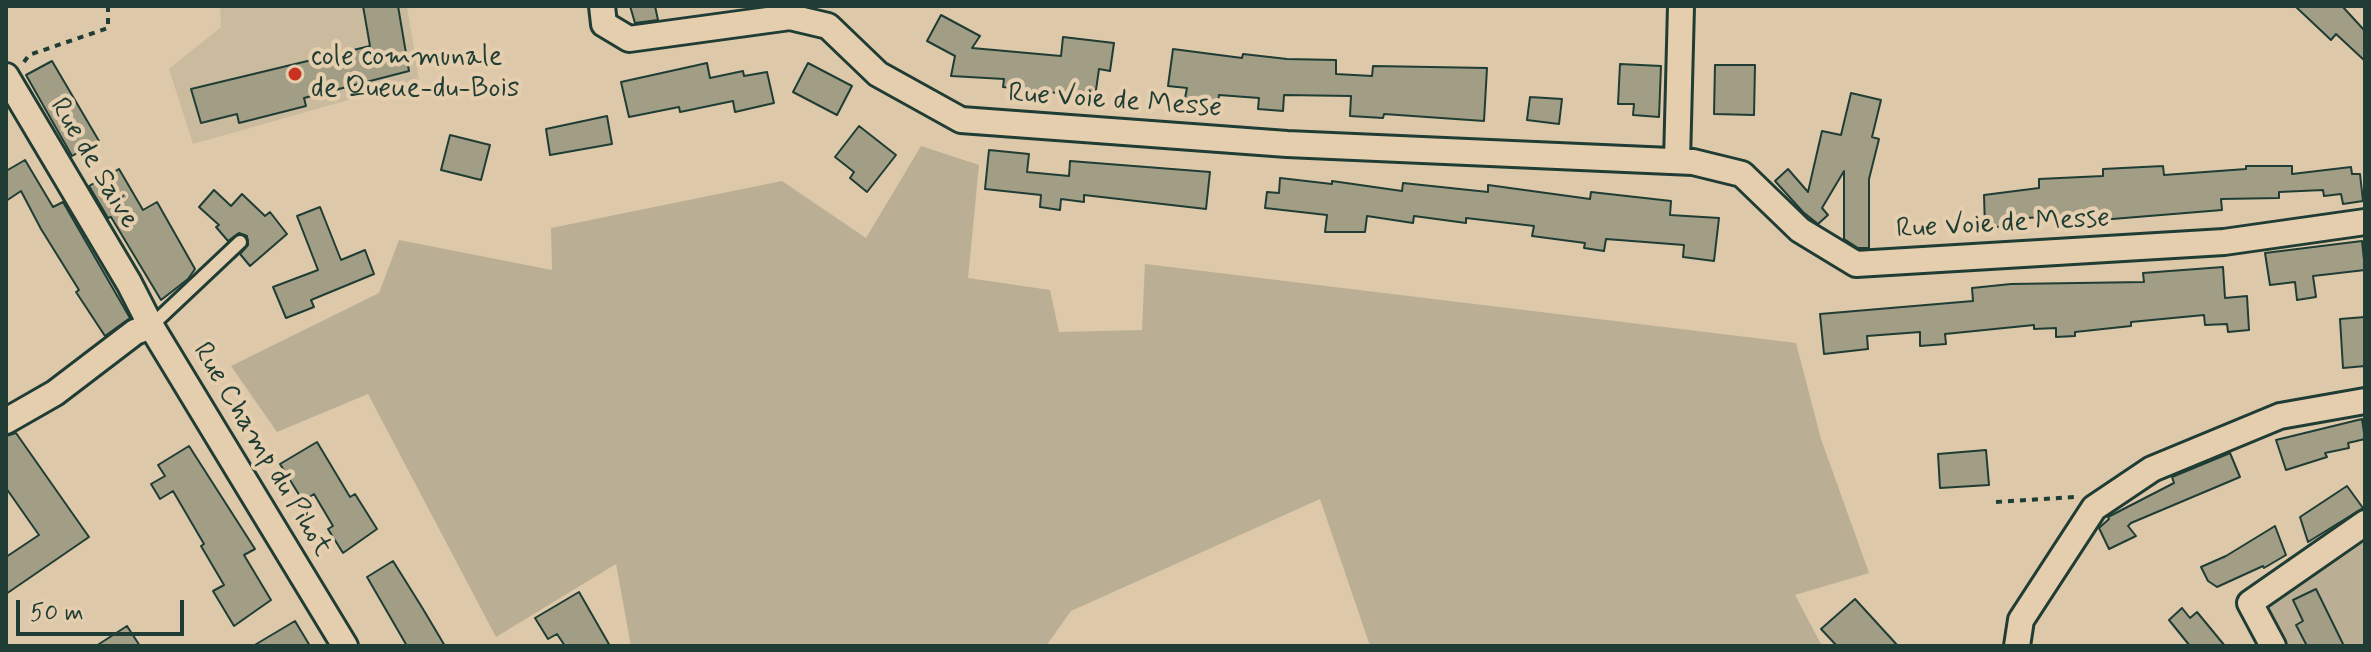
<!DOCTYPE html>
<html>
<head>
<meta charset="utf-8">
<style>
	body { margin:0 }
	#map { position:relative; width:2371px; height:652px; overflow:hidden; background:#ddc8a9; font-family:Mynerve,sans-serif }
	canvas { display:block }
	.frame { position:absolute; inset:0; border:8px solid #1f3d34; pointer-events:none }
	.scale { position:absolute; left:16px; top:600px; width:168px; height:36px; box-sizing:border-box; border:4px solid #1f3d34; border-top:0; padding-left:10px; font-size:24px; line-height:28px; white-space:nowrap; color:#1f3d34; -webkit-text-stroke:6px #e5ceae; paint-order:stroke }
</style>
</head>
<body>
<div id="map">
<canvas width="2371" height="652"></canvas>
<div class="frame"></div>
<div class="scale">50 m</div>
</div>
<script>
const context = document.querySelector('canvas').getContext('2d');
context.lineJoin = 'round';
function fillPath(path, color) {
  context.fillStyle = color;
  context.fill(path, 'evenodd');
}
function shape(rows) {
  const path = new Path2D();
  for (const r of rows) {
    path.moveTo(r[0], r[1]);
    for (let i = 2; i < r.length; i += 2) path.lineTo(r[i], r[i + 1]);
  }
  return path;
}
function trace(path, color, width, dash) {
  context.strokeStyle = color;
  context.lineWidth = width;
  context.lineCap = dash ? 'butt' : 'round';
  context.setLineDash(dash || []);
  context.stroke(path);
}
function write(font, color, halo, rows, align = 'center') {
  context.font = font + ' Mynerve,sans-serif';
  context.lineWidth = 8;
  context.setLineDash([]);
  context.textBaseline = 'middle';
  context.strokeStyle = halo;
  context.fillStyle = color;
  for (const [text, x, y, turn = 0] of rows) {
    context.save();
    context.translate(x, y);
    context.rotate((+turn || 0) * Math.PI / 180);
    context.textAlign = isNaN(turn) ? turn : align;
    if (halo) context.strokeText(text, 0, 0);
    context.fillText(text, 0, 0);
    context.restore();
  }
}
fillPath(shape([
	[220,6,407,6,419,80,193,144,169,69,221,27]
]), '#cbbb9e');
fillPath(shape([
	[921,146,979,165,968,278,1050,290,1059,332,1142,330,1145,264,1796,343,1821,439,1869,573,1795,595,1822,646,1370,646,1320,499,1071,611,1046,646,631,646,616,564,496,637,368,394,277,432,231,366,379,293,399,240,552,270,551,228,782,181,866,238],
	[2365,541,2365,646,2275,646,2265,630,2268,602]
]), '#baaf94');
const building = shape([
	[363,6,398,6,409,71,304,98,306,106,239,123,237,114,201,123,191,89,370,46,363,6],
	[630,6,655,6,658,20,635,23,630,6],
	[2295,6,2342,6,2365,31,2365,61,2336,34,2331,40,2295,6],
	[941,15,980,36,972,48,1061,56,1063,37,1114,43,1110,71,1099,69,1095,97,1003,87,1004,79,951,76,955,56,927,41,941,15],
	[1173,49,1242,58,1243,54,1287,59,1336,60,1336,74,1372,76,1373,66,1487,68,1484,121,1384,114,1383,118,1350,116,1351,96,1284,95,1283,111,1258,109,1259,98,1219,95,1218,102,1185,98,1187,88,1168,86,1173,49],
	[52,61,99,141,72,156,26,75,52,61],
	[707,63,710,78,743,71,744,76,767,72,774,103,735,112,733,101,680,112,679,107,629,117,621,82,707,63],
	[808,63,852,86,837,115,793,92,808,63],
	[1620,64,1661,66,1659,117,1633,115,1634,104,1618,104,1620,64],
	[1715,65,1755,65,1754,115,1714,114,1715,65],
	[1851,93,1881,100,1872,137,1879,139,1869,179,1869,248,1858,248,1844,239,1844,171,1822,208,1828,215,1818,224,1803,212,1775,181,1788,169,1808,192,1822,131,1841,135,1851,93],
	[1530,97,1562,99,1559,124,1527,120,1530,97],
	[607,116,612,144,550,155,546,129,607,116],
	[859,126,896,155,867,192,850,178,854,172,835,157,859,126],
	[450,135,490,145,481,180,441,170,450,135],
	[989,150,1029,154,1027,172,1069,176,1070,161,1210,172,1206,209,1084,195,1084,202,1061,199,1060,210,1040,207,1041,195,985,189,989,150],
	[25,160,53,207,63,202,130,318,105,336,76,292,79,290,41,229,21,191,6,201,6,171,25,160],
	[2163,166,2164,175,2246,169,2246,166,2292,166,2292,174,2351,167,2352,174,2360,174,2363,201,2343,204,2341,194,2324,196,2323,190,2279,192,2279,198,2221,199,2222,210,2088,221,2089,224,2067,225,2066,216,2025,218,2026,226,1985,227,1984,195,2039,188,2039,179,2103,176,2103,169,2163,166],
	[119,169,143,210,157,202,195,269,188,279,161,300,111,217,108,218,89,186,119,169],
	[1280,178,1332,184,1332,181,1402,191,1403,183,1488,192,1488,185,1590,199,1591,192,1671,201,1670,215,1719,218,1714,261,1683,257,1684,245,1606,239,1604,251,1584,248,1585,243,1532,236,1534,226,1466,218,1466,223,1414,216,1413,223,1367,216,1365,232,1325,232,1327,215,1265,208,1267,192,1279,193,1280,178],
	[214,190,231,206,242,194,265,216,270,212,287,234,250,266,240,254,248,245,247,236,239,233,228,241,216,227,219,225,199,207,214,190],
	[320,207,341,260,365,250,374,274,311,300,314,307,286,318,273,287,318,270,297,216,320,207],
	[2362,241,2365,270,2313,276,2316,297,2297,300,2295,282,2270,285,2265,253,2362,241],
	[2223,267,2225,298,2247,296,2249,330,2228,332,2227,324,2205,325,2204,315,2131,322,2131,326,2075,332,2075,336,2056,337,2056,328,2034,329,2034,325,1945,334,1946,344,1920,346,1920,332,1867,336,1868,349,1824,354,1820,314,1973,301,1972,288,2011,284,2144,282,2143,273,2223,267],
	[2365,317,2365,366,2343,368,2340,319,2365,317],
	[2362,419,2365,439,2348,443,2349,448,2325,453,2327,457,2286,470,2276,440,2362,419],
	[16,433,89,537,6,594,6,557,39,535,6,488,6,436,16,433],
	[317,442,350,497,355,494,377,529,343,553,328,529,333,526,314,494,303,501,280,464,317,442],
	[189,446,255,549,244,555,271,600,234,626,213,591,224,585,201,546,204,544,173,491,160,499,151,484,165,476,158,465,189,446],
	[1986,450,1989,485,1940,488,1938,454,1986,450],
	[2230,453,2240,477,2131,523,2128,526,2136,536,2109,549,2099,528,2109,519,2108,517,2174,483,2172,477,2230,453],
	[2347,486,2363,508,2308,542,2300,517,2347,486],
	[2275,526,2286,555,2264,568,2263,566,2217,587,2208,581,2201,567,2226,556,2275,526],
	[393,561,423,609,445,646,407,646,367,577,393,561],
	[2316,589,2344,646,2307,646,2296,625,2303,621,2293,600,2316,589],
	[579,592,610,646,565,646,557,634,548,639,535,618,579,592],
	[1855,599,1898,646,1837,646,1821,629,1855,599],
	[2182,608,2190,618,2197,612,2225,646,2190,646,2169,620,2182,608],
	[295,621,310,646,253,646,295,621],
	[127,626,140,646,96,646,127,626]
]);
fillPath(building, '#a29d85');
trace(building, '#1f3d34', 2);
const service = shape([
	[151,326,240,242]
]);
const minor = shape([
	[602,6,604,24,629,39,790,17,828,26,878,74,961,120,1287,144,1693,162,1742,174,1800,230,1856,264,2224,242,2365,222],
	[6,76,129,283,151,326,345,646],
	[1677,161,1681,6],
	[6,421,55,393,135,332,151,326],
	[2017,646,2021,620,2094,508,2152,469,2280,416,2365,401],
	[2273,646,2250,603,2365,523]
]);
trace(service, '#1f3d34', 18);
trace(minor, '#1f3d34', 30);
trace(shape([
	[24,62,29,55,108,28,108,6],
	[1996,502,2075,497]
]), '#1f3d34', 4, [6, 6]);
trace(service, '#e5ceae', 12);
trace(minor, '#e5ceae', 24);
for (const [x, y, r, color] of [
	[295,74,8,"#c8321e"]
]) {
  const dot = new Path2D();
  dot.arc(x, y, r, 0, 2 * Math.PI);
  context.fillStyle = color;
  context.fill(dot);
  trace(dot, '#e5ceae', 3);
}
write('28px', '#1f3d34', '#e5ceae', [
	["cole communale",311,58],
	["de Queue-du-Bois",311,90]
], 'left');
write('28px', '#1f3d34', '#e5ceae', [
	["Rue Voie de Messe",1115,102,4],
	["Rue de Saive",93,164,59],
	["Rue Voie de Messe",2003,225,-3],
	["Rue Champ du Pihot",261,450,59]
]);
</script>
</body>
</html>
